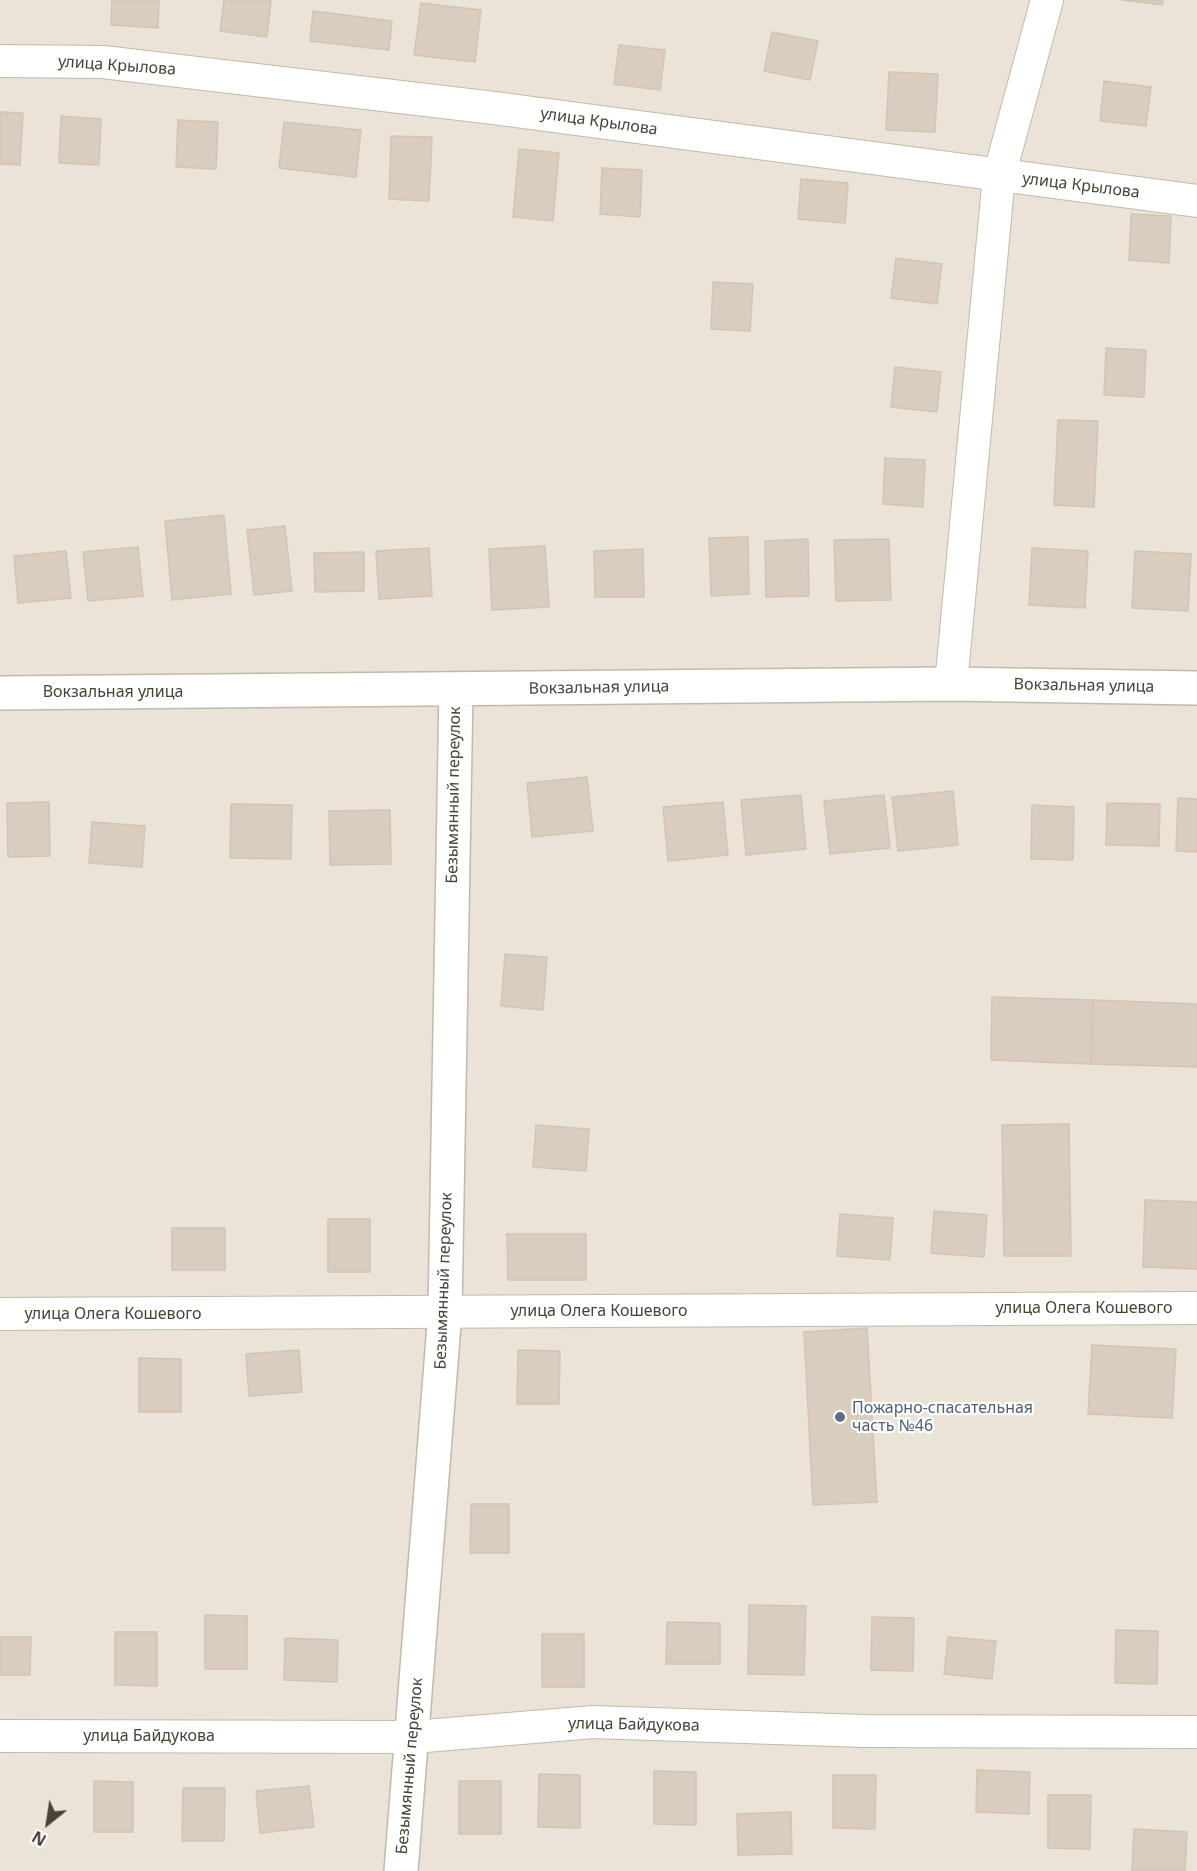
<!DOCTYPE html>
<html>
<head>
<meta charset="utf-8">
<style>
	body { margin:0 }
	#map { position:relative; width:1197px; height:1871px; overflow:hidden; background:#f6f1ea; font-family:"Noto Sans",sans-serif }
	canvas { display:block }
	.north { position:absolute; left:18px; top:1793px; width:60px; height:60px; -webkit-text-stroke:4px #fff; paint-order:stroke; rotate:210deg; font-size:16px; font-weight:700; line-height:24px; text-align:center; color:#4a4237 }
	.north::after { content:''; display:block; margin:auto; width:21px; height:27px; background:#4a4237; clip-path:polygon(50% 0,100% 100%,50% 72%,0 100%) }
</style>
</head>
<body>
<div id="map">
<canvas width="1197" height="1871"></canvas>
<div class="north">N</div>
</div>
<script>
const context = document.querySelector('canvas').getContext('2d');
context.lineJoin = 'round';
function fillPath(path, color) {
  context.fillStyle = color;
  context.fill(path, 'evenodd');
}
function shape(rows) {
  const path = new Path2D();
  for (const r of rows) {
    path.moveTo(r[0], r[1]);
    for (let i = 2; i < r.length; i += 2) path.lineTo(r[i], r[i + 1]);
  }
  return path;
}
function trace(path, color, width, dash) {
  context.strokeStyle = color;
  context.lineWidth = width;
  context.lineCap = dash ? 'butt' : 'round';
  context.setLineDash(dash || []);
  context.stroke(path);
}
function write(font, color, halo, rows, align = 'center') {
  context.font = font + ' "Noto Sans",sans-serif';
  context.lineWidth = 4.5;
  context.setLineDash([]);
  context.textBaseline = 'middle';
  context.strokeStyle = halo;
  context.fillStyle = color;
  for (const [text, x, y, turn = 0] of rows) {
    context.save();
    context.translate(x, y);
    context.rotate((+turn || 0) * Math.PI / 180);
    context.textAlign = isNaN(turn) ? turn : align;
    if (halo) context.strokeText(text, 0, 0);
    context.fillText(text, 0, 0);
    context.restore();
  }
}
fillPath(shape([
	[0,0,1197,0,1197,1871,0,1871]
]), '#eae3d7');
const building = shape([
	[112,0,159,0,158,28,111,25,112,0],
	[224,0,271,0,267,37,220,31,224,0],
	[1122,0,1163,0,1162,5,1122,0],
	[421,3,481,10,475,62,414,55,421,3],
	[313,11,392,21,389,50,310,41,313,11],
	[772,32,818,41,810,80,764,71,772,32],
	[619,45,665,50,660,90,614,84,619,45],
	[889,72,938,74,935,132,886,130,889,72],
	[1104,81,1151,87,1146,126,1100,121,1104,81],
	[0,112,23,113,20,165,0,164,0,112],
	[61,116,101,119,99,165,59,163,61,116],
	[178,120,218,122,216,169,176,167,178,120],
	[284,122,361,130,356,177,279,168,284,122],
	[391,136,432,137,429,201,389,199,391,136],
	[519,149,559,153,553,221,513,217,519,149],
	[602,168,642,170,640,217,600,214,602,168],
	[801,179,848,183,845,223,798,219,801,179],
	[1131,214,1171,216,1169,263,1129,260,1131,214],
	[896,258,942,264,937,304,891,298,896,258],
	[713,282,753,284,750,331,711,329,713,282],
	[1106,348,1146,350,1144,397,1104,395,1106,348],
	[895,367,941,372,937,412,891,407,895,367],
	[1058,420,1098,421,1094,507,1054,505,1058,420],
	[885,458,925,460,923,507,883,504,885,458],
	[224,515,231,594,172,600,165,521,224,515],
	[285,526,292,591,254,595,247,530,285,526],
	[748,537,749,594,711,596,709,538,748,537],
	[808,539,809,596,766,597,765,541,808,539],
	[889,539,891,600,836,601,834,540,889,539],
	[545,546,549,607,492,610,489,549,545,546],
	[138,547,143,596,88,601,83,552,138,547],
	[429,548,432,596,379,599,376,551,429,548],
	[1032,548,1088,551,1085,608,1029,605,1032,548],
	[643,549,644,597,595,597,594,551,643,549],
	[66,551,71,598,18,603,14,556,66,551],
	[1135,551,1191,554,1188,611,1132,608,1135,551],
	[364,552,364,591,315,592,314,553,364,552],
	[587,777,593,831,532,837,527,783,587,777],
	[953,791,958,845,898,851,892,797,953,791],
	[801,795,806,849,746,855,741,800,801,795],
	[884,795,890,848,830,854,824,801,884,795],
	[1178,798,1197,799,1197,852,1176,851,1178,798],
	[49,802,50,856,8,857,7,803,49,802],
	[723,802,728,855,668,861,663,807,723,802],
	[1107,803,1160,804,1159,846,1106,845,1107,803],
	[231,804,292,805,291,859,230,858,231,804],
	[1032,805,1074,807,1073,860,1031,859,1032,805],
	[390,810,391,864,330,865,329,811,390,810],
	[92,822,145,826,142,867,89,863,92,822],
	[505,954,547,957,543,1010,501,1006,505,954],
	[992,997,1093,1000,1091,1064,991,1060,992,997],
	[1093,1000,1197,1004,1197,1067,1091,1064,1093,1000],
	[1069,1124,1071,1256,1004,1256,1002,1125,1069,1124],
	[536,1125,589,1129,586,1171,533,1167,536,1125],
	[1145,1200,1197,1202,1197,1269,1143,1267,1145,1200],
	[934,1211,987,1215,984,1257,931,1253,934,1211],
	[840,1214,893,1218,890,1260,837,1256,840,1214],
	[328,1219,370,1219,370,1272,328,1272,328,1219],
	[172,1228,225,1228,225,1270,172,1270,172,1228],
	[507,1234,586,1234,586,1280,508,1280,507,1234],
	[867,1328,877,1502,813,1505,804,1332,867,1328],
	[1092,1345,1176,1349,1172,1418,1088,1414,1092,1345],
	[299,1350,302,1392,249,1396,246,1354,299,1350],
	[518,1350,560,1351,559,1404,517,1404,518,1350],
	[139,1358,181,1359,181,1412,139,1412,139,1358],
	[471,1504,509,1504,509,1553,470,1553,471,1504],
	[749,1605,806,1606,804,1675,748,1674,749,1605],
	[205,1615,247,1616,247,1669,205,1669,205,1615],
	[872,1617,914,1618,913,1671,871,1670,872,1617],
	[667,1622,720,1623,720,1664,666,1664,667,1622],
	[1116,1630,1158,1631,1157,1684,1115,1683,1116,1630],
	[115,1632,157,1632,157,1686,115,1685,115,1632],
	[542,1634,584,1634,584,1687,542,1687,542,1634],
	[0,1637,31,1637,30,1675,0,1675,0,1637],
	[948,1637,996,1641,992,1679,944,1674,948,1637],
	[285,1638,338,1640,337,1682,284,1680,285,1638],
	[977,1770,1030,1772,1029,1814,976,1812,977,1770],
	[654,1771,696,1772,696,1825,654,1824,654,1771],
	[539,1774,580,1775,580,1828,538,1827,539,1774],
	[833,1775,876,1775,875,1829,833,1828,833,1775],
	[94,1781,133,1782,133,1832,94,1832,94,1781],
	[459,1781,501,1781,501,1834,459,1834,459,1781],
	[309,1786,314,1827,260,1833,256,1791,309,1786],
	[183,1788,225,1788,224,1841,182,1841,183,1788],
	[1048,1795,1091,1795,1090,1849,1048,1848,1048,1795],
	[791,1812,792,1854,738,1855,737,1814,791,1812],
	[1134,1829,1187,1832,1185,1871,1132,1871,1134,1829]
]);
fillPath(building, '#d8cdbe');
trace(building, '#d4c4b0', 1.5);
const minor = shape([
	[0,61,103,62,494,108,1197,201],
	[951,684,999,176,1047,0],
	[0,1314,1197,1308],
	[0,1736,413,1737,593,1722,865,1731,1197,1732]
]);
const tertiary = shape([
	[0,693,951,684,1197,688],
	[401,1871,445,1312,456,690]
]);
trace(minor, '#c2b9ab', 34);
trace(tertiary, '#c2b9ab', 36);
trace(minor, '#fff', 32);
trace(tertiary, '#fff', 33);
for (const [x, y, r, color] of [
	[840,1417,6,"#5c6f8a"]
]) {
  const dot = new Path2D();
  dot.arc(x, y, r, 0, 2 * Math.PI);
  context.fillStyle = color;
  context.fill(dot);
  trace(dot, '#fff', 2);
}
write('16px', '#4a4237', '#fff', [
	["улица Крылова",117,66,4],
	["улица Крылова",599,122,8],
	["улица Крылова",1081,186,7],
	["Вокзальная улица",1084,686,1],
	["Вокзальная улица",599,688,-1],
	["Вокзальная улица",113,692],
	["Безымянный переулок",454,795,-89],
	["Безымянный переулок",444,1281,-88],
	["улица Олега Кошевого",1084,1308],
	["улица Олега Кошевого",599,1311],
	["улица Олега Кошевого",113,1314],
	["улица Байдукова",634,1725,1],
	["улица Байдукова",149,1736],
	["Безымянный переулок",410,1766,-85]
]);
write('16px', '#4e5e75', '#fff', [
	["Пожарно-спасательная",852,1408],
	["часть №46",852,1426]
], 'left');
</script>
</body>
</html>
